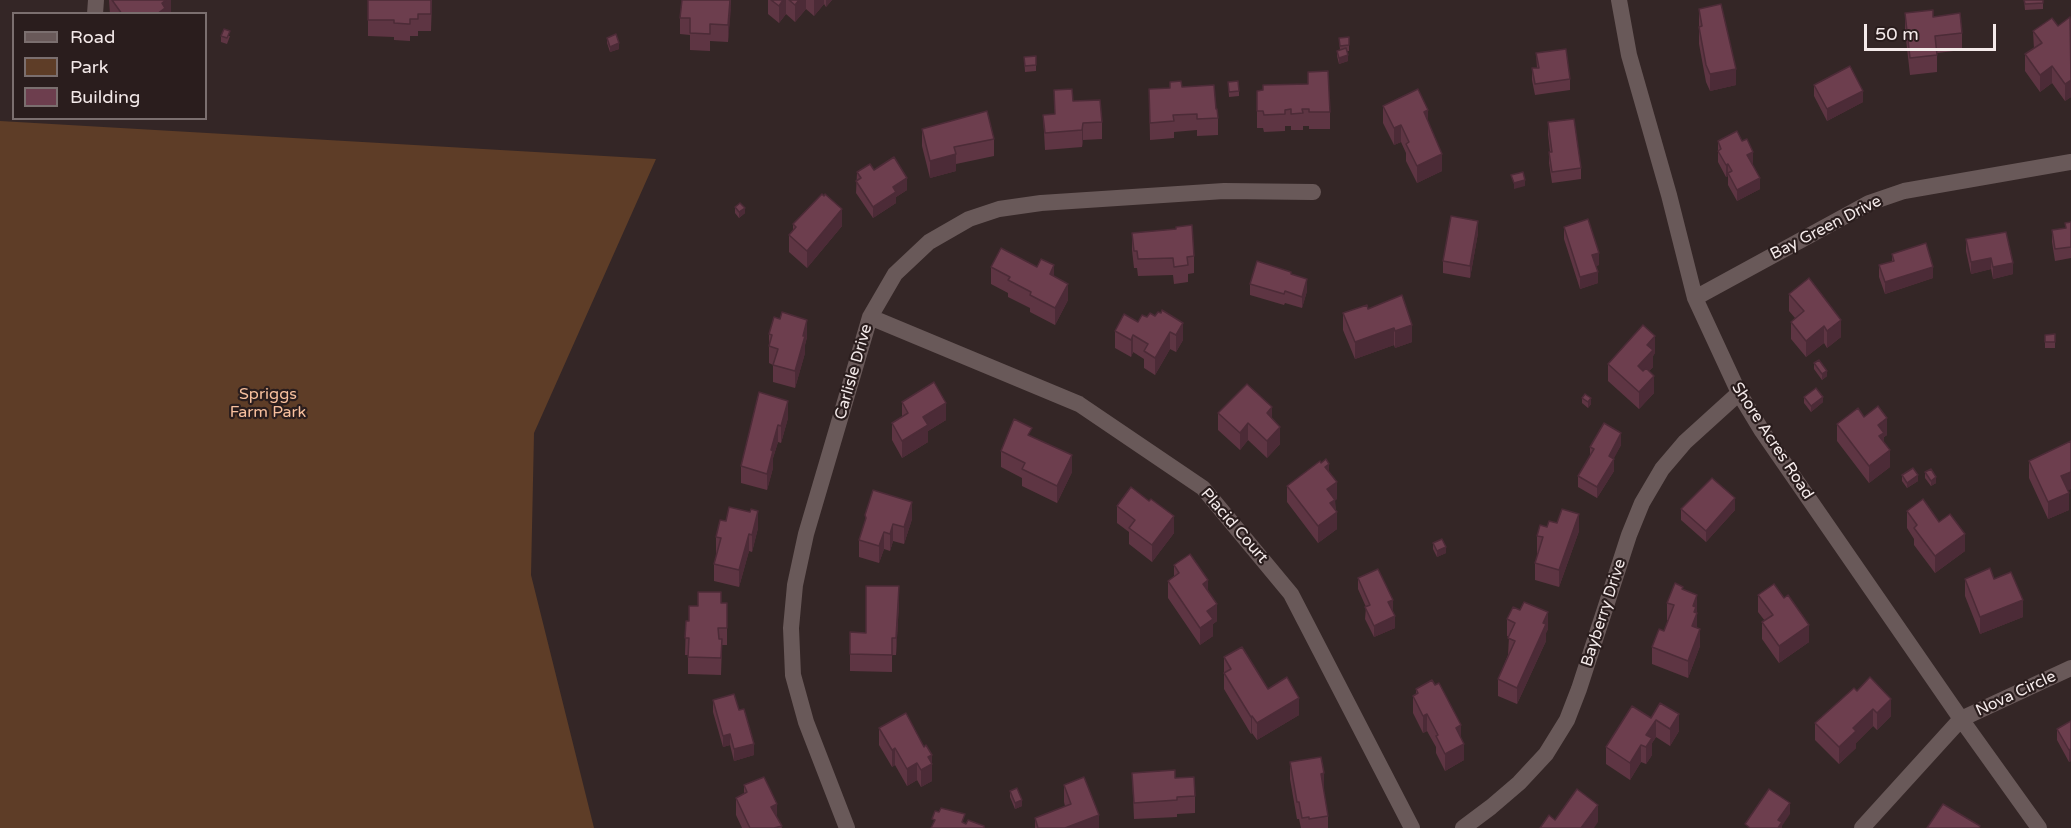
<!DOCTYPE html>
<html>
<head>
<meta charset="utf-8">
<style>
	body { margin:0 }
	#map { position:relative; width:2071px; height:828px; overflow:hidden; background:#342626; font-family:"Varela Round",sans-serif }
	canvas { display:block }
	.legend { position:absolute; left:12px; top:12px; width:195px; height:108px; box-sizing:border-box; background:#2a1d1d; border:2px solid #7b6f6f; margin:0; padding:8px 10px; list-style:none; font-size:18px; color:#f4eaea }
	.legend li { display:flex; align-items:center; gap:12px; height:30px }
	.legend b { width:30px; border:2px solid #7b6f6f }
	.scale { position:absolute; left:1864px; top:24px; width:132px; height:27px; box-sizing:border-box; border:3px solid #f4eaea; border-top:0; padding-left:8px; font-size:18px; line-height:21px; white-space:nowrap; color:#f4eaea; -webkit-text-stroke:4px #2a1d1d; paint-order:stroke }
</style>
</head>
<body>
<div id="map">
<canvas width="2071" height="828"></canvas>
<ul class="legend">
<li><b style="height:8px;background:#695959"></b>Road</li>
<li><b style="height:16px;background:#5e3d27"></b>Park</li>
<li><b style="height:16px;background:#6d3e4e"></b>Building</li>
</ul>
<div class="scale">50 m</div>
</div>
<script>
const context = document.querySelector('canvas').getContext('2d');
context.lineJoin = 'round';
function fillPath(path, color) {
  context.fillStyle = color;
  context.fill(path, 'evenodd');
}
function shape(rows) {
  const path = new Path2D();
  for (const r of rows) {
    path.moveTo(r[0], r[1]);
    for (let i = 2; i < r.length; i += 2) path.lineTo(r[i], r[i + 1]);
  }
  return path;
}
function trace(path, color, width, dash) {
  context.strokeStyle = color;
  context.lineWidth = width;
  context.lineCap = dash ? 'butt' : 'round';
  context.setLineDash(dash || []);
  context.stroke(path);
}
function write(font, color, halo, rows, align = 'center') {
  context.font = font + ' "Varela Round",sans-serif';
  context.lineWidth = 4.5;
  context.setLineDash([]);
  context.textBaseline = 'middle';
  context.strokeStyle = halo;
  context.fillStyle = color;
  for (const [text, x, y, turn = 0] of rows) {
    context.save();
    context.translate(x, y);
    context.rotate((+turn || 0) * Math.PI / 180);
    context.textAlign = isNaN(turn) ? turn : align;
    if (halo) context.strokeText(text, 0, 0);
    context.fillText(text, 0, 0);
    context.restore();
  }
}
fillPath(shape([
	[0,121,656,159,534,433,531,575,594,828,0,828]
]), '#5e3d27');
trace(shape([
	[1619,0,1629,55,1669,195,1695,298,1739,393,1762,431,1961,719,2039,828],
	[95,14,96,0],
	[1695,298,1869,203,1904,191,2071,162],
	[870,317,1079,404,1203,488,1291,594,1412,828],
	[847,828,806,722,793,675,791,628,795,585,806,534,870,317,895,274,929,242,969,219,999,209,1041,203,1224,191,1313,192],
	[1463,828,1491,807,1519,783,1546,754,1567,720,1579,689,1629,535,1642,503,1662,469,1685,442,1739,393],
	[1862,828,1961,719,2071,668]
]), '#695959', 16);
fillPath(shape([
	[109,0,171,0,171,13,110,14],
	[368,0,432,0,431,31,418,31,418,36,410,36,410,41,394,40,394,37,368,36],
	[731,0,728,42,710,41,710,51,690,50,690,35,680,34,680,18],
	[768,0,832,0,826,7,824,4,814,16,806,9,795,22,786,14,779,23,768,14],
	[2024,0,2043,0,2043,9,2025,10],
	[1699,9,1736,85,1710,91,1706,82,1699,44],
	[1905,13,1933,17,1962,33,1962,50,1937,53,1937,72,1910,75,1905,30],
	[2071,18,2071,97,2065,101,2052,83,2040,92,2025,71,2025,54,2034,49,2033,31,2058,26],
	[221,36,230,36,227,44,221,42],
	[607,38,619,49,610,52,607,43],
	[1339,38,1349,45,1349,51,1347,51,1348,61,1339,64,1337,56,1337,51,1340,50],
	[1536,53,1570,79,1570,90,1535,95,1532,80,1532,68,1537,68],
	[1036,56,1036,71,1025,72,1024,57],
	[1228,82,1239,91,1239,96,1229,97],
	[1814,85,1863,102,1827,121,1814,96],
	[1182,87,1216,109,1218,118,1218,135,1197,136,1197,130,1174,132,1174,138,1150,140,1149,89],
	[1257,91,1330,112,1330,129,1309,129,1309,126,1303,126,1303,130,1291,130,1291,126,1285,126,1285,131,1264,132,1263,128,1257,128],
	[1073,101,1102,122,1102,139,1083,140,1082,147,1045,150,1043,115,1054,114],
	[1383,106,1428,122,1442,171,1417,183,1406,161,1406,153,1401,142,1394,145,1383,123],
	[1548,122,1581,168,1581,179,1552,183,1549,163,1549,152,1550,152,1548,134],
	[922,129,994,139,994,156,956,164,956,171,930,178,922,146],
	[1718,141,1753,163,1752,164,1760,189,1737,201,1728,185,1728,176,1726,177,1718,162],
	[874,170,907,190,896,197,896,203,873,218,856,193,857,172],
	[735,207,745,213,739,218,735,213],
	[2071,222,2071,258,2055,261,2052,242,2052,230,2065,228,2065,223],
	[793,224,842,226,807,268,789,252,789,235,793,230],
	[1564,227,1599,265,1596,266,1598,283,1580,289,1564,239],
	[1132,233,1194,256,1194,273,1188,274,1188,282,1174,284,1173,275,1138,276,1137,268,1134,268,1132,250],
	[1478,233,1470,278,1443,273,1443,261],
	[1966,239,2013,274,1993,279,1991,269,1971,274,1966,251],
	[1892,254,1933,278,1885,294,1879,277,1879,265,1892,262],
	[991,267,1054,276,1068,300,1055,325,1030,312,1030,308,1008,297,1008,293,991,284],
	[1250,284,1307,291,1302,308,1285,303,1284,305,1250,295],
	[1789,294,1841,337,1827,348,1824,343,1806,357,1791,339,1791,322,1795,318,1789,311],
	[1368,309,1412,342,1395,348,1394,345,1355,359,1343,330,1343,313],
	[1147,317,1183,340,1176,352,1170,349,1155,375,1144,368,1144,359,1133,352,1131,357,1115,348,1115,331,1138,322],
	[769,334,807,337,805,345,805,353,795,388,773,382,773,365,769,363],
	[2055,334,2055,348,2045,348,2045,335],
	[1655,353,1653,356,1653,367,1649,371,1654,393,1639,409,1608,381,1608,364],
	[1814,363,1827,376,1822,380,1814,369],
	[1804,397,1823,402,1811,412,1804,403],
	[1582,398,1591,404,1588,408,1582,403],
	[788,401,788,418,781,443,778,442,773,458,773,468,767,490,741,483,741,466],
	[902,402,946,420,928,431,928,442,902,458,892,440,892,423,902,417],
	[1218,413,1272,419,1280,444,1267,458,1248,440,1240,450,1218,430],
	[1864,417,1887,435,1884,437,1884,442,1890,467,1869,483,1837,441,1837,424],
	[1032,437,1072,472,1057,503,1022,486,1022,478,1001,467,1001,451],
	[1621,445,1613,459,1614,471,1597,498,1578,487,1578,476,1590,456,1590,447],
	[2029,461,2071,489,2068,490,2069,510,2048,519,2029,478],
	[1329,472,1337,499,1335,500,1337,529,1318,543,1287,502,1287,486],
	[1925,472,1936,483,1931,486,1925,478],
	[1902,475,1918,481,1907,488,1902,481],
	[1117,506,1174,533,1152,562,1129,544,1129,532,1117,523],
	[1681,509,1735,510,1706,542,1681,520],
	[1907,511,1939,522,1965,551,1935,573,1914,545,1914,539,1907,528],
	[865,515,912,519,904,544,893,541,890,551,884,549,879,563,859,557,859,540,865,521],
	[1547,527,1579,531,1559,587,1535,580,1535,563,1538,553,1537,553,1537,536],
	[758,528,752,552,749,551,739,587,714,581,714,564,717,554,716,554,716,537],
	[1433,543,1446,553,1437,557,1433,549],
	[1174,565,1208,591,1217,621,1213,624,1213,636,1200,645,1168,598,1168,581,1174,576],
	[1358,578,1395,628,1374,637,1365,619,1366,607,1358,589],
	[1965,579,1994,579,2023,617,1980,634,1965,596],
	[1683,589,1697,612,1697,628,1700,646,1688,678,1652,664,1652,647,1664,631,1668,620,1667,620,1667,603],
	[1758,595,1809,642,1779,663,1762,639,1762,622,1765,621,1758,612],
	[721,603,727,603,727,645,722,645,721,675,688,674,688,655,685,655,686,621,689,621,698,606],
	[899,603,896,655,892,655,892,672,850,671,850,632,866,633],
	[1507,619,1548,629,1546,633,1546,641,1517,704,1498,696,1498,679,1508,655,1509,637,1507,636],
	[1224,657,1268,689,1299,715,1257,740,1252,733,1251,734,1224,689],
	[1416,689,1461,738,1464,760,1445,771,1436,753,1436,747,1427,731,1423,733,1413,713,1413,696,1416,695],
	[1857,691,1891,716,1877,730,1873,726,1856,743,1856,748,1839,764,1815,740,1815,723],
	[713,700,754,755,734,761,730,745,723,747,713,712],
	[1651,718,1679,731,1670,746,1656,737,1652,743,1652,755,1646,764,1641,762,1630,780,1606,764,1606,747],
	[2071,721,2071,761,2069,762,2057,740,2057,729],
	[879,728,932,762,932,781,921,787,917,780,907,786,895,765,892,767,879,745],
	[1290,762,1324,790,1323,790,1328,816,1328,828,1301,828,1299,819,1297,819,1290,779],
	[1132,773,1175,778,1195,796,1195,813,1177,814,1177,817,1134,819],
	[744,785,777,817,782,828,742,828,736,815,736,798,744,794],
	[1064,785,1099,828,1035,828,1035,818,1065,806,1064,802],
	[1010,791,1022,806,1015,809,1010,797]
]), '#5e3543');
fillPath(shape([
	[166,0,171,0,171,13,157,14,162,3],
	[730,0,731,9,728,42,728,25],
	[783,0,786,0,786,14,779,23,779,6],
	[799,0,806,0,806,9,795,22,795,5],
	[814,0,824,0,824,4,814,16],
	[826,0,832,0,826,7],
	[619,43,619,49,610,52,610,47],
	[1348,55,1348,61,1339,64,1339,58],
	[2052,66,2052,83,2040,92,2040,75],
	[1736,69,1736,85,1710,91,1710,74],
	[2071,80,2071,97,2065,101,2065,84],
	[1863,91,1863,102,1827,121,1827,109],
	[1428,110,1428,127,1424,112],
	[1083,123,1083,140,1082,147,1082,130],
	[1401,125,1401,142,1394,145,1394,128],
	[1753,152,1753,163,1747,166,1747,155],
	[956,154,956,171,930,178,930,161],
	[1442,154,1442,171,1417,183,1417,166],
	[1728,164,1728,176,1726,177,1726,165],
	[907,178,907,190,896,197,896,203,873,218,873,207,893,187],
	[1760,178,1760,189,1737,201,1737,190],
	[1525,180,1525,186,1514,189,1514,183],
	[745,208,745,213,739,218,739,212],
	[842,209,842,226,807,268,807,251],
	[1478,221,1478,233,1470,278,1470,266],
	[1599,253,1599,265,1592,267,1592,255],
	[1991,258,1991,269,1971,274,1971,262],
	[2013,263,2013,274,1993,279,1993,267],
	[1054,265,1054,282,1050,274],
	[1933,267,1933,278,1885,294,1885,282],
	[1598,272,1598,283,1580,289,1580,277],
	[1307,279,1307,291,1302,308,1302,297],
	[1068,284,1068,300,1055,325,1055,308],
	[807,320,807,337,805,345,805,353,795,388,795,371,803,336],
	[1841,320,1841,337,1827,348,1827,331],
	[1183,323,1183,340,1176,352,1176,335],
	[1412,325,1412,342,1395,348,1395,331],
	[1824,326,1824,343,1806,357,1806,341],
	[1394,328,1394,345,1355,359,1355,342],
	[1170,332,1170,349,1155,375,1155,358],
	[1133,335,1133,352,1131,357,1131,340],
	[1655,336,1655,353,1653,356,1653,367,1638,383,1638,366,1647,345],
	[1827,371,1827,376,1822,380,1822,374],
	[1654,376,1654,393,1639,409,1639,392],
	[1823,397,1823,402,1811,412,1811,406],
	[1591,398,1591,404,1588,408,1588,402],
	[788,401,788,418,781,443,781,426],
	[946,403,946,420,928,431,928,442,902,458,902,441,923,417],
	[1272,407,1272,424,1267,413],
	[1887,418,1887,435,1884,437,1884,450,1879,453,1878,425],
	[1248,423,1248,440,1240,450,1240,433],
	[778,425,778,442,773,458,773,468,767,490,767,474,771,450],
	[1280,427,1280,444,1267,458,1267,441],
	[1621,433,1621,445,1609,468,1609,456],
	[1890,450,1890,467,1869,483,1869,466],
	[1072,455,1072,472,1057,503,1057,486],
	[1614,459,1614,471,1597,498,1597,487],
	[1329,464,1329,481,1325,467],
	[2071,472,2071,489,2061,493,2061,476],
	[1918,475,1918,481,1907,488,1907,483],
	[1936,477,1936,483,1931,486,1931,481],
	[1337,482,1337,499,1335,500,1335,513,1337,512,1337,529,1318,543,1318,526,1327,489],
	[2069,493,2069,510,2048,519,2048,502],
	[1735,498,1735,510,1706,542,1706,531],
	[912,502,912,519,904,544,904,527],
	[758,511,758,528,752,552,752,535],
	[1579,514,1579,531,1559,587,1559,570],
	[1174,516,1174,533,1152,562,1152,545],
	[893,524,893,541,890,551,890,534],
	[884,532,884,549,879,563,879,546],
	[749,534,749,551,739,587,739,570],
	[1965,534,1965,551,1935,573,1935,556],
	[1446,547,1446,553,1437,557,1437,551],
	[1208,580,1208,597,1203,584],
	[899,586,899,603,896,655,896,638],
	[1697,595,1697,612,1696,614,1697,613,1697,630,1692,626,1693,606],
	[1393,600,1393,612,1388,602],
	[2023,600,2023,617,1980,634,1980,617],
	[1217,604,1217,621,1213,624,1213,636,1200,645,1200,628,1207,611],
	[1548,612,1548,629,1546,633,1546,641,1517,704,1517,688],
	[1395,616,1395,628,1374,637,1374,626],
	[1809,625,1809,642,1779,663,1779,646],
	[1700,629,1700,646,1688,678,1688,661],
	[1299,698,1299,715,1257,740,1257,723],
	[1891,699,1891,716,1877,730,1877,713],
	[1873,709,1873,726,1856,743,1856,748,1839,764,1839,747,1853,728],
	[1427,714,1427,731,1423,733,1423,716],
	[1679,714,1679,731,1670,746,1670,729],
	[1252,716,1252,733,1251,734,1251,717],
	[1656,720,1656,737,1652,743,1652,755,1646,764,1646,735],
	[1461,725,1461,742,1456,728],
	[730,734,730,745,723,747,723,736],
	[754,744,754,755,734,761,734,749],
	[1464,744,1464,760,1445,771,1445,754],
	[1641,745,1641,762,1630,780,1630,763],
	[895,748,895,765,892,767,892,750],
	[2071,749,2071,761,2069,762,2069,750],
	[932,755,932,781,921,787,921,770,928,757],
	[917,763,917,780,907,786,907,769],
	[1324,773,1324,790,1321,791,1321,774],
	[1022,800,1022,806,1015,809,1015,803],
	[1790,803,1790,814,1782,826,1782,828,1778,828,1778,820],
	[777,804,777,821,771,807],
	[1598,805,1598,822,1594,828,1581,828],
	[1099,815,1099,828,1065,828]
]), '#4c2b37');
const building = shape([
	[112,0,166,0,162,3,165,8,157,14,122,14,112,0],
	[368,0,431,0,431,14,418,14,418,19,410,19,410,24,408,24,394,23,394,20,368,20,368,0],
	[682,0,730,0,728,25,710,24,710,34,690,33,690,18,680,18,682,0],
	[771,0,783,0,779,6,771,0],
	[789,0,799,0,795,5,789,0],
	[2024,0,2043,0,2043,3,2025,4,2024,0],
	[1721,4,1736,69,1710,74,1706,65,1699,27,1702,26,1699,9,1721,4],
	[1933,10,1933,17,1960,13,1962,33,1935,36,1937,55,1910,58,1905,13,1933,10],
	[2070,17,2071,80,2065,84,2052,66,2040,75,2025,54,2042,43,2033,31,2052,18,2058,26,2070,17],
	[224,29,230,31,227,38,221,36,224,29],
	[616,34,619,43,610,47,607,38,616,34],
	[1349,37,1349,45,1340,46,1339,38,1349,37],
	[1346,48,1348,55,1339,58,1337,51,1346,48],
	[1566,49,1570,79,1535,84,1532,68,1539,68,1536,53,1566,49],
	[1036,56,1036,65,1025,66,1024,57,1036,56],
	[1850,66,1863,91,1827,109,1814,85,1850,66],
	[1328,71,1330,112,1309,112,1309,109,1302,109,1303,113,1291,114,1291,109,1285,110,1285,114,1264,115,1263,111,1257,111,1257,91,1263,90,1263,85,1308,84,1308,72,1328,71],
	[1181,81,1182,87,1214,85,1216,109,1217,109,1218,118,1197,119,1197,114,1173,115,1174,121,1150,123,1149,89,1170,88,1170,82,1181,81],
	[1238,81,1239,91,1229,92,1228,82,1238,81],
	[1072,89,1073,101,1100,100,1102,122,1083,123,1082,130,1045,133,1043,115,1055,114,1054,90,1072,89],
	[1418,89,1428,110,1424,112,1442,154,1417,166,1406,144,1409,142,1401,125,1394,128,1383,106,1418,89],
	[987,111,994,139,954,147,956,154,930,161,922,129,987,111],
	[1574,119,1581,168,1552,172,1549,152,1552,152,1548,122,1574,119],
	[1737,131,1742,141,1747,139,1753,152,1747,155,1760,178,1737,190,1728,173,1732,171,1728,164,1726,165,1718,151,1721,149,1718,141,1737,131],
	[894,157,907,178,893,187,896,192,873,207,856,181,861,178,857,172,870,164,874,170,894,157],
	[1523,172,1525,180,1514,183,1511,175,1523,172],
	[822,194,824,196,825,194,842,209,807,251,789,235,796,227,793,224,822,194],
	[740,203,745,208,739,212,735,207,740,203],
	[1451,216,1478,221,1470,266,1443,261,1451,216],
	[1588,219,1599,253,1592,255,1598,272,1580,277,1564,227,1588,219],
	[2071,222,2071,247,2055,249,2052,230,2066,228,2065,223,2071,222],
	[1192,225,1194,256,1187,257,1188,265,1174,267,1173,258,1138,259,1137,251,1134,251,1132,233,1176,229,1176,227,1192,225],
	[2006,232,2013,263,1993,267,1991,258,1971,262,1966,239,2006,232],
	[1926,243,1933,267,1885,282,1879,265,1894,261,1892,254,1926,243],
	[1001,248,1037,267,1041,259,1054,265,1050,274,1068,284,1055,308,1030,295,1031,292,1008,280,1010,277,991,267,1001,248],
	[1257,261,1291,272,1291,274,1307,279,1302,297,1285,291,1284,294,1250,284,1257,261],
	[1809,278,1841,320,1827,331,1824,326,1806,341,1791,322,1804,311,1789,294,1809,278],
	[1402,295,1412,325,1395,331,1394,328,1355,342,1343,313,1367,305,1368,309,1402,295],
	[1162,310,1183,323,1176,335,1170,332,1155,358,1144,351,1148,344,1133,335,1131,340,1115,331,1124,314,1138,322,1142,315,1147,317,1150,313,1155,316,1158,312,1161,313,1162,310],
	[782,312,807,320,803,336,805,336,795,371,773,365,778,349,769,346,772,335,769,334,774,317,780,319,782,312],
	[1643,325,1655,336,1647,345,1653,350,1638,366,1643,371,1646,368,1654,376,1639,392,1608,364,1643,325],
	[2055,334,2055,342,2045,342,2045,335,2055,334],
	[1819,360,1827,371,1822,374,1814,363,1819,360],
	[934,382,946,403,923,417,928,425,902,441,892,423,908,413,902,402,934,382],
	[1247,384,1272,407,1267,413,1280,427,1267,441,1248,423,1240,433,1218,413,1247,384],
	[1816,388,1823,397,1811,406,1804,397,1816,388],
	[759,392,788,401,781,426,778,425,771,450,773,451,767,474,741,466,759,392],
	[1585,394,1591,398,1588,402,1582,398,1585,394],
	[1878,406,1887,418,1878,425,1884,433,1879,436,1890,450,1869,466,1837,424,1858,408,1864,417,1878,406],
	[1014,419,1032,428,1028,435,1072,455,1057,486,1022,469,1025,463,1001,451,1014,419],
	[1604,423,1621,433,1609,456,1614,459,1597,487,1578,476,1594,449,1590,447,1604,423],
	[2071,441,2071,472,2061,476,2069,493,2048,502,2029,461,2071,441],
	[1326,459,1329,464,1325,467,1337,482,1327,489,1335,500,1330,503,1337,512,1318,526,1287,486,1320,461,1321,463,1326,459],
	[1913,468,1918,475,1907,483,1902,475,1913,468],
	[1931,469,1936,477,1931,481,1925,472,1931,469],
	[1712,478,1735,498,1706,531,1681,509,1712,478],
	[1131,487,1149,501,1151,499,1174,516,1152,545,1129,528,1135,520,1117,506,1131,487],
	[873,490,912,502,904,527,893,524,890,534,884,532,879,546,859,540,866,518,865,515,873,490],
	[1923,499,1939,522,1950,514,1965,534,1935,556,1914,528,1917,525,1907,511,1923,499],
	[729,507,750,512,751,509,758,511,752,535,749,534,739,570,714,564,721,538,716,537,720,520,726,521,729,507],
	[1562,509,1579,514,1559,570,1535,563,1543,537,1537,536,1540,525,1547,527,1549,521,1557,523,1562,509],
	[1442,539,1446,547,1437,551,1433,543,1442,539],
	[1190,554,1208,580,1203,584,1217,604,1207,611,1213,619,1200,628,1168,581,1179,573,1174,565,1190,554],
	[1990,568,1994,579,2011,572,2023,600,1980,617,1965,579,1990,568],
	[1378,569,1393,600,1388,602,1395,616,1374,626,1365,607,1370,605,1358,578,1378,569],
	[1675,583,1683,587,1682,589,1697,595,1693,606,1696,607,1694,612,1697,613,1692,626,1700,629,1688,661,1652,647,1659,629,1664,631,1674,605,1667,603,1675,583],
	[1774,584,1784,598,1788,595,1809,625,1779,646,1762,622,1773,615,1758,595,1774,584],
	[866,586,899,586,896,638,892,638,892,655,850,654,850,632,866,633,866,586],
	[698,592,721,592,721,603,727,603,727,628,718,628,719,639,722,639,721,658,688,657,689,638,685,638,686,621,689,621,689,606,698,606,698,592],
	[1524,602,1548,612,1543,623,1546,624,1517,688,1498,679,1515,641,1508,638,1515,623,1507,619,1513,607,1520,610,1524,602],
	[1242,647,1268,689,1287,677,1299,698,1257,723,1252,716,1251,717,1224,673,1231,669,1224,657,1242,647],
	[1870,677,1891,699,1877,713,1873,709,1853,728,1856,731,1839,747,1815,723,1854,688,1857,691,1870,677],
	[1432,680,1435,685,1439,683,1461,725,1456,728,1464,744,1445,754,1436,736,1438,735,1427,714,1423,716,1413,696,1418,693,1416,689,1432,680],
	[734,694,739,710,744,709,754,744,734,749,730,734,723,736,713,700,734,694],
	[1660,703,1679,714,1670,729,1656,720,1646,735,1652,738,1646,747,1641,745,1630,763,1606,747,1632,706,1651,718,1660,703],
	[906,713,924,747,926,745,932,755,928,757,932,764,921,770,917,763,907,769,895,748,892,750,879,728,906,713],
	[2071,721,2071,749,2069,750,2057,729,2071,721],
	[1321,757,1324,773,1321,774,1328,816,1309,819,1309,817,1302,818,1299,802,1297,802,1290,762,1321,757],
	[1175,770,1175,778,1194,777,1195,796,1177,797,1177,800,1134,803,1132,773,1175,770],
	[764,777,777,804,771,807,782,826,774,828,750,828,736,798,747,792,744,785,764,777],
	[1084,777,1099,815,1065,828,1038,828,1035,818,1071,804,1064,785,1084,777],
	[1017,788,1022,800,1015,803,1010,791,1017,788],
	[1577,789,1598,805,1581,828,1540,828,1549,815,1555,820,1577,789],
	[1769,789,1790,803,1778,820,1782,822,1778,828,1750,828,1745,824,1769,789],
	[1943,804,1980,826,1979,828,1927,828,1943,804],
	[941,808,965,814,962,822,966,824,968,820,984,826,984,828,931,828,935,820,932,819,935,811,939,812,941,808]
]);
fillPath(building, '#6d3e4e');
trace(building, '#4c2b37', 1.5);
write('16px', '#f4eaea', '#2a1d1d', [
	["Bay Green Drive",1826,228,-27],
	["Carlisle Drive",854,372,-74],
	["Shore Acres Road",1772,441,57],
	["Placid Court",1234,526,49],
	["Bayberry Drive",1604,613,-72],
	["Nova Circle",2016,694,-25]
]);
write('16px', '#f8c09e', '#2a1d1d', [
	["Spriggs",268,395],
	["Farm Park",268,413]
]);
</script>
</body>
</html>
